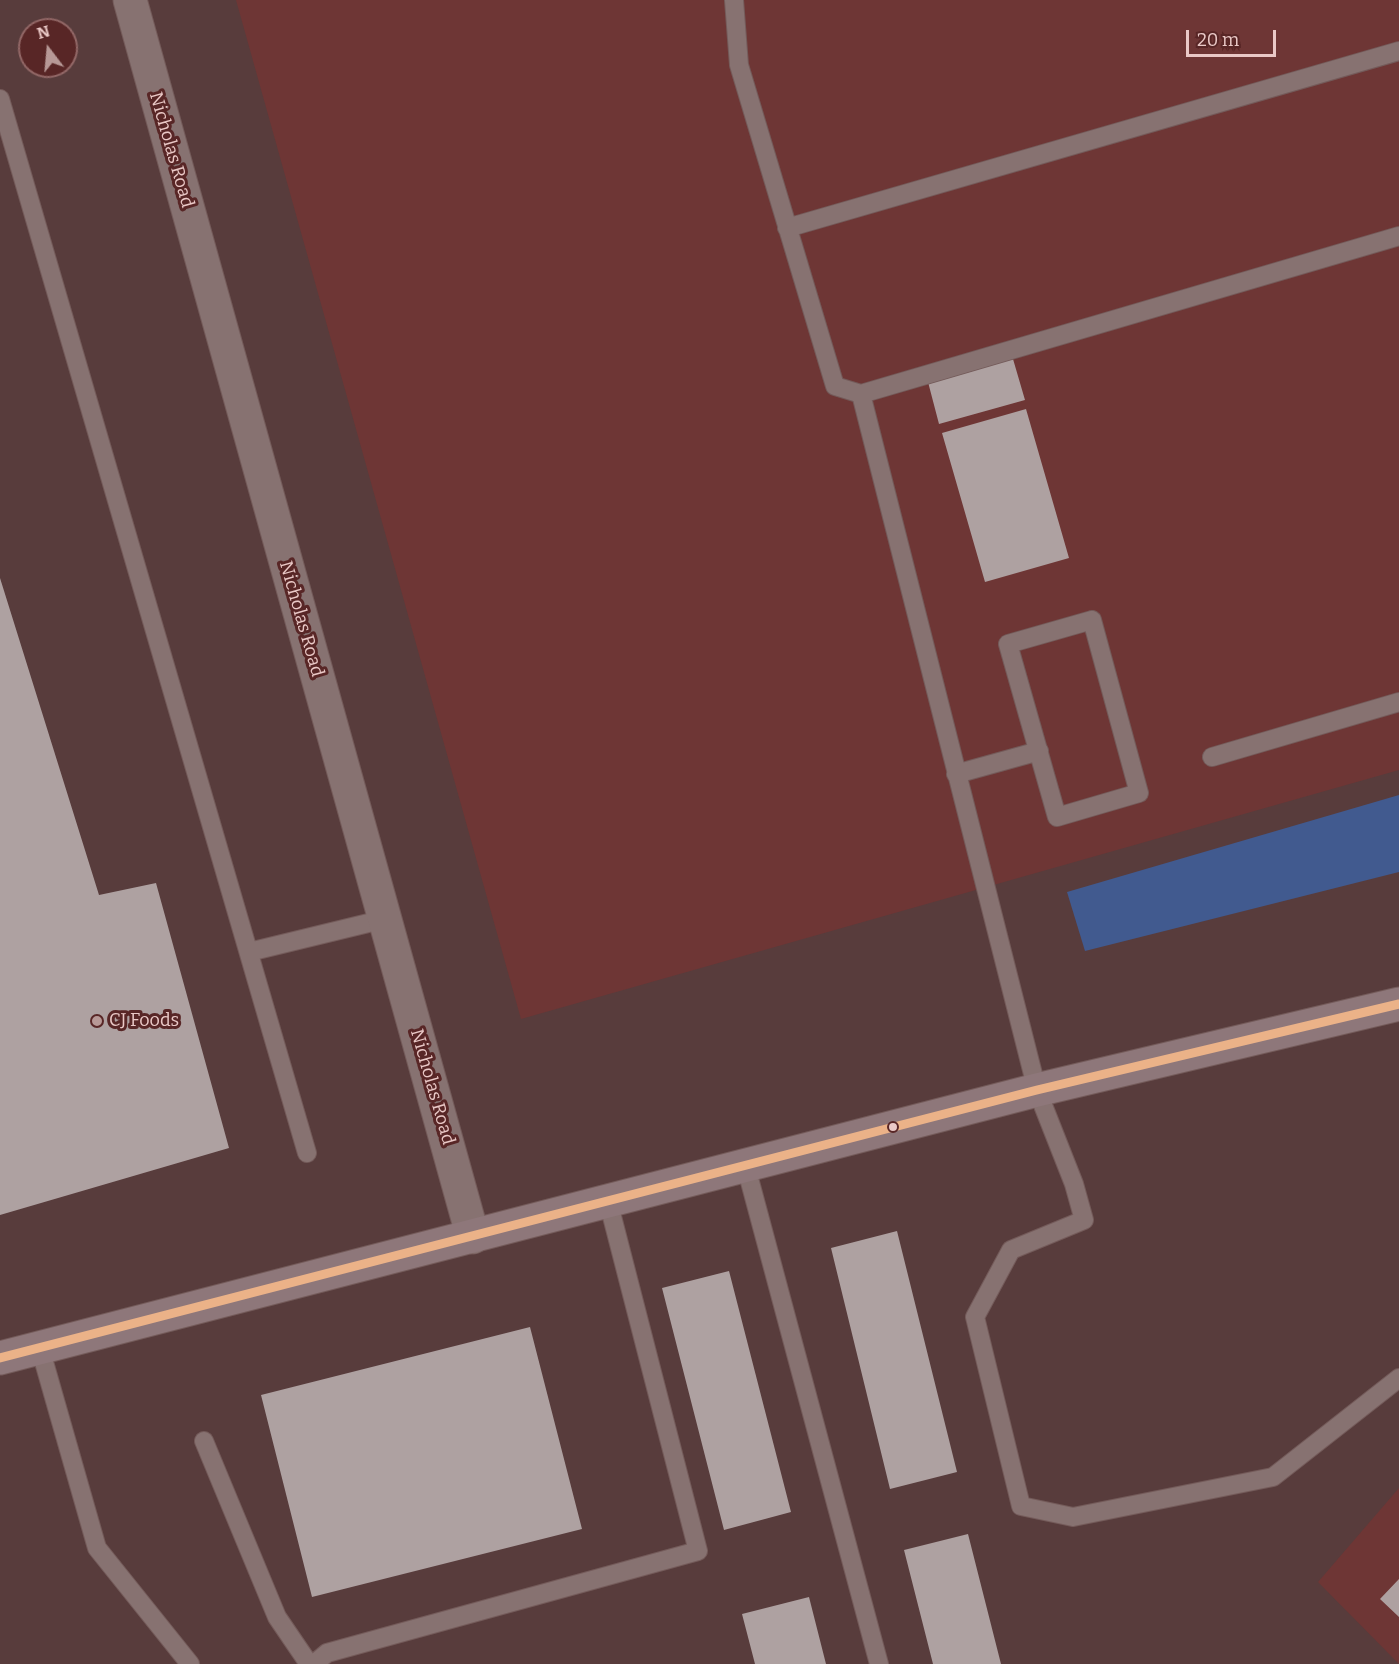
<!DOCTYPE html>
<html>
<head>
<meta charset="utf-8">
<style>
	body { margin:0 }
	#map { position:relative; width:1399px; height:1664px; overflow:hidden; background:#583c3c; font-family:Bitter,serif }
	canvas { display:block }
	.north { position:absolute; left:18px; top:18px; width:60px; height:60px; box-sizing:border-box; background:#582626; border:2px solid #926766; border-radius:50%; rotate:344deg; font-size:16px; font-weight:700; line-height:24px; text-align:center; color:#eac9c7 }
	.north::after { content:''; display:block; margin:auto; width:21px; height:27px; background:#b79896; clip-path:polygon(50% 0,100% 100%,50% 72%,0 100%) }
	.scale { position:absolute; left:1186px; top:30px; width:90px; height:27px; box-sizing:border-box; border:3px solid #eac9c7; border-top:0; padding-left:8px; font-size:18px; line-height:21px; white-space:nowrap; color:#eac9c7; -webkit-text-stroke:4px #582626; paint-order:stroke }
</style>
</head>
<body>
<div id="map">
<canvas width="1399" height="1664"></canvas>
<div class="north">N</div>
<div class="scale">20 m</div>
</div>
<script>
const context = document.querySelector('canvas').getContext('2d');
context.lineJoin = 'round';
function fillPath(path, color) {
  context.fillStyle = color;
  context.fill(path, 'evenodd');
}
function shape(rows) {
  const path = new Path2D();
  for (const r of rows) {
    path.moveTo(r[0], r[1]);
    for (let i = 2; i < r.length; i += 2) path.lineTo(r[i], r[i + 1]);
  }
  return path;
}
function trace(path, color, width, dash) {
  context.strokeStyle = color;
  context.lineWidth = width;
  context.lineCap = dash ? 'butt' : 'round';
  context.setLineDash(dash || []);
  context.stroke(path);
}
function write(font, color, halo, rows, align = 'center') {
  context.font = font + ' Bitter,serif';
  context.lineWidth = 6;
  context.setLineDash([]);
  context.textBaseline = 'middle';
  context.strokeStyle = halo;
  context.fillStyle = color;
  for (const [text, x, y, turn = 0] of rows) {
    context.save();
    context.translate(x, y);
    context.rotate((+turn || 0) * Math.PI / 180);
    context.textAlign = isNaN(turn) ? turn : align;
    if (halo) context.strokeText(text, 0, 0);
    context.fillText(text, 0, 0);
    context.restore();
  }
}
fillPath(shape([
	[236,0,1399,0,1399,770,521,1019],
	[1399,1488,1399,1664,1318,1582]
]), '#6e3635');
fillPath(shape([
	[1399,795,1399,872,1085,951,1067,892]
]), '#415a8f');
fillPath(shape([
	[1013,359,1025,400,939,424,928,382],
	[1026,409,1069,558,985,582,942,433],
	[0,578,99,895,156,883,229,1148,0,1215],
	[897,1231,957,1472,890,1489,831,1248],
	[729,1271,791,1512,724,1530,662,1288],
	[530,1327,582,1529,312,1597,261,1395],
	[968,1534,1001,1664,933,1664,904,1550],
	[1399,1579,1399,1617,1380,1599],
	[809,1597,826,1664,755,1664,742,1614]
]), '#aea1a1');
const lane = shape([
	[734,0,739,65,835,386,861,394,1399,236],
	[0,99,307,1153],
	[787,228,1399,51],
	[861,394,1037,1090,1074,1184,1084,1220,1011,1250,975,1317,1021,1506,1073,1517,1273,1477,1399,1378],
	[1092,620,1139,793,1057,817,1008,644,1092,620],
	[1212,757,1399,702],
	[956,774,1039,751],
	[249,952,385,919],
	[746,1167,879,1664],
	[40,1348,97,1548,190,1664],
	[204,1441,277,1617,309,1664],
	[314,1664,327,1653,698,1551,608,1201]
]);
const street = shape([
	[130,0,473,1237]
]);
const secondary = shape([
	[0,1358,1037,1090,1399,1004]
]);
trace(lane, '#745b5a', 20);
trace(street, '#745b5a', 35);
trace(secondary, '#745b5a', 35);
trace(lane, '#877271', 18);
trace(street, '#877271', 33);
trace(secondary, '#8e777a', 33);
trace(shape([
	[0,1358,1037,1090,1399,1004]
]), '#ebb288', 9);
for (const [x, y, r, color] of [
	[97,1021,6,"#b79896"],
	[893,1127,5,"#eac9c7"]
]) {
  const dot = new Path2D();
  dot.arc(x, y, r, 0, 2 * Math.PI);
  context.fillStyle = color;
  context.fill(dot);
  trace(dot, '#582626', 2);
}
write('18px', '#eac9c7', '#582626', [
	["Nicholas Road",171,150,74],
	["Nicholas Road",301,619,74],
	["Nicholas Road",432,1087,74]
]);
write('18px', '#eac9c7', '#582626', [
	["CJ Foods",109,1021]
], 'left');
</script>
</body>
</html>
